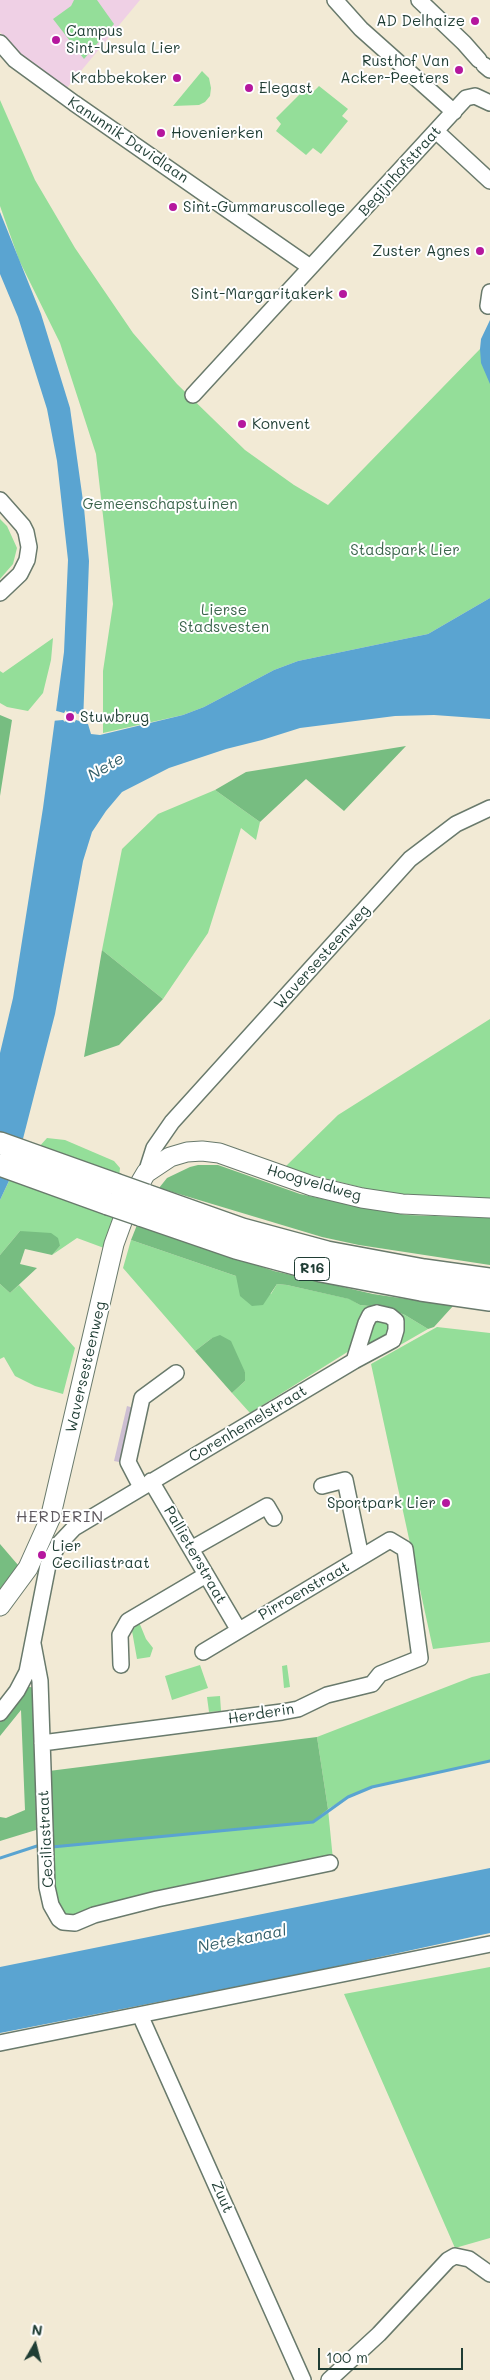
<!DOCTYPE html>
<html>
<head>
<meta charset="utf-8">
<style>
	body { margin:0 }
	#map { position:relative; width:490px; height:2380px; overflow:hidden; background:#f2ead5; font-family:Mali,sans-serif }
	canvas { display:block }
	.north { position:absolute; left:10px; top:2320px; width:50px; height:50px; -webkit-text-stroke:4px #fff; paint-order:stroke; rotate:8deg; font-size:14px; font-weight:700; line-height:20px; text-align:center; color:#1f3d34 }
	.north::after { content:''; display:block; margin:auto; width:18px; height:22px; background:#1f3d34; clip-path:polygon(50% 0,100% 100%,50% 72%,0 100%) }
	.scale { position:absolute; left:318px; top:2348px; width:145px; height:22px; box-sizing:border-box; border:2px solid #1f3d34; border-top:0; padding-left:6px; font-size:15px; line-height:18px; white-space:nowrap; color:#1f3d34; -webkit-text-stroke:4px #fff; paint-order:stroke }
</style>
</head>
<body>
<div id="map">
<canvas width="490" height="2380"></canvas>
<div class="north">N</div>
<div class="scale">100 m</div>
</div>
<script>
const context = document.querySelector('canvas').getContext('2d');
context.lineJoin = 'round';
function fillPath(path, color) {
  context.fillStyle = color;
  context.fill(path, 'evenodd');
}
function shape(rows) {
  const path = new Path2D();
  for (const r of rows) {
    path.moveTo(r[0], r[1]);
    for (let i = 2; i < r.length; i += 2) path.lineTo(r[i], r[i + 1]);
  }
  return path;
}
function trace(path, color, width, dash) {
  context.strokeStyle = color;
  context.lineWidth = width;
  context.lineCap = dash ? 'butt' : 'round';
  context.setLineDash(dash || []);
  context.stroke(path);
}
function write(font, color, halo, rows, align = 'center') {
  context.font = font + ' Mali,sans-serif';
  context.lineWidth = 4;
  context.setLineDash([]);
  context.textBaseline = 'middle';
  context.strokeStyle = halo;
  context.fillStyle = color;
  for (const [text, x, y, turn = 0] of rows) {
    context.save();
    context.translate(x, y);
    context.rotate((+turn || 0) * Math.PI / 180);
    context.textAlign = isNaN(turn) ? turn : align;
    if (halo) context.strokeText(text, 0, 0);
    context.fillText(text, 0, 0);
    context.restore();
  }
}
fillPath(shape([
	[0,0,140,0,66,89,12,48,0,32]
]), '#efd0e5');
fillPath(shape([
	[127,1406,137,1409,124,1463,114,1461]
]), '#cdbed2');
fillPath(shape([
	[74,0,97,0,114,24,84,59,53,19,71,6],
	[202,71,209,78,211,88,210,96,205,102,199,105,173,106],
	[319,86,348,109,342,116,348,121,321,154,313,148,306,155,276,131,281,124,276,118,307,87,313,92],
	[0,100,35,180,75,248,133,333,177,384,245,450,294,485,328,505,480,349,490,342,490,598,428,634,298,661,274,670,204,707,183,715,103,733,103,671,113,604,96,454,60,343,19,260,0,206],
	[0,519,7,526,17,548,13,564,0,579],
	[53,638,51,660,43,693,28,711,7,707,0,703,0,671,3,673],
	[215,790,260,822,256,840,241,828,208,933,163,999,102,950,122,849,158,814],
	[490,1019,490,1201,424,1198,368,1189,284,1168,338,1115],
	[47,1138,65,1140,114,1161,120,1168,119,1177,38,1148],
	[10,1179,114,1215,104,1248,77,1238,52,1255,60,1246,20,1231,0,1255,0,1200],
	[131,1240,236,1276,271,1294,277,1284,287,1285,350,1299,360,1305,388,1308,405,1315,428,1329,369,1363,349,1351,250,1413,232,1393,245,1381,245,1372,212,1338,195,1351,123,1268],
	[0,1284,10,1293,19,1285,75,1348,63,1394,35,1386,15,1376,4,1357,0,1359],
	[437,1327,490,1333,490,1642,433,1649,371,1364],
	[139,1622,146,1639,153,1648,150,1657,137,1659,132,1631],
	[200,1665,208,1688,172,1700,165,1676],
	[287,1665,290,1687,284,1688,282,1666],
	[490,1673,490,1761,372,1787,348,1797,328,1809,333,1860,75,1918,63,1915,57,1904,52,1847,313,1822,328,1809,317,1737,472,1677],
	[220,1696,221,1711,209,1712,207,1697],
	[490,1967,490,2238,455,2248,344,1994]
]), '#94de99');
fillPath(shape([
	[0,715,12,720,0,796],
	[406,746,344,811,306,779,260,822,215,790,246,772],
	[102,950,163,999,119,1045,84,1057],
	[198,1165,218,1165,300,1194,360,1207,407,1215,490,1218,490,1265,359,1245,322,1237,159,1188,167,1178,190,1167],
	[137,1225,274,1271,373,1294,453,1306,434,1327,428,1329,405,1315,388,1308,360,1305,349,1299,287,1285,277,1284,263,1305,252,1306,240,1296,236,1276,131,1240],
	[20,1231,51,1233,58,1238,60,1246,52,1255,25,1249,20,1264,37,1268,10,1293,0,1284,0,1255],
	[220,1335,231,1341,245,1372,245,1381,232,1393,195,1351,212,1338],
	[0,1544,18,1565,0,1589],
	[25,1686,35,1688,36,1830,0,1841,0,1817,6,1818,25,1810,21,1710,0,1736,0,1718],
	[317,1737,328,1809,313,1822,52,1847,49,1771]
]), '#77bd81');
fillPath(shape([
	[0,212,41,314,70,408,84,508,89,561,83,723,88,724,91,734,100,735,183,715,204,707,274,670,298,661,428,634,490,598,490,719,434,715,395,716,300,728,262,740,226,749,169,768,122,792,106,811,92,832,83,861,55,1014,16,1166,0,1200,0,1053,13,998,43,808,64,652,68,560,57,461,47,409,18,317,0,274],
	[490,320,490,384,481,363,480,349,481,339],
	[490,1868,490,1933,311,1972,0,2033,0,1967]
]), '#5aa4d1');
fillPath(shape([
	[53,710,64,713,66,710,67,713,73,714,75,711,77,714,87,712,86,721,90,724,76,720,74,723,73,720,66,720,65,722,63,720,51,721]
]), '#f2ead5');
trace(shape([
	[52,1847,313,1822,348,1797,372,1787,490,1761],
	[0,1858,37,1846]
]), '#5aa4d1', 3);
const minor = shape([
	[335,0,361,29,454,112],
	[419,0,464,43,479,60],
	[0,43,15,60,74,103,310,267],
	[484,65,490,70],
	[436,131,490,181],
	[488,306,490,292],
	[193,395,466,98,475,96,490,103],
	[0,500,23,526,26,532,29,547,27,560,20,574,0,593],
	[146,1173,154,1148,172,1122,410,859,456,824,490,808],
	[377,1313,390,1316,396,1321,396,1330,393,1340,354,1361,366,1323,370,1315,377,1313],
	[151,1481,238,1629],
	[322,1486,345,1480,361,1557],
	[141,1487,128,1462,142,1398,176,1373],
	[191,1549,267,1506,274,1518],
	[33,1644,40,1681,47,1887,51,1905,59,1919,63,1922,75,1923,94,1915,157,1899,330,1863],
	[121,1665,120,1635,128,1621,206,1575],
	[0,1713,17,1691,27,1672,48,1565,58,1545,74,1528,354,1361],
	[42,1743,282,1712,298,1709,327,1695,372,1684,380,1674,420,1658,405,1549,390,1540,203,1652],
	[140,2015,303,2380],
	[0,2043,490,1944],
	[329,2380,379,2334,448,2260,455,2256,469,2259,490,2274]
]);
const major = shape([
	[0,1606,28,1568,50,1519,114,1244,130,1200,146,1173,170,1157,187,1152,202,1151,219,1153,312,1186,362,1198,402,1204,490,1208]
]);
const highway = shape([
	[0,1143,115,1184],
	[0,1165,108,1204],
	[146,1195,242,1229,327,1252,424,1270,490,1279],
	[140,1215,236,1248,321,1271,421,1290,490,1300]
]);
trace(minor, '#697a6c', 18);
trace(major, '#697a6c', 21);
trace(highway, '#697a6c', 24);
trace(minor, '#fff', 15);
trace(major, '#fff', 19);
trace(highway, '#fff', 21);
const highwayBridge = shape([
	[115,1184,146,1195],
	[108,1204,140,1215]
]);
trace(highwayBridge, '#697a6c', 24, []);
trace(highwayBridge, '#fff', 21);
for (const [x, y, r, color] of [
	[475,21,5,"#b5179e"],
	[56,40,5,"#b5179e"],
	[459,70,5,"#b5179e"],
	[177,78,5,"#b5179e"],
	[249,88,5,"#b5179e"],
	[161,133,5,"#b5179e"],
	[173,207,5,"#b5179e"],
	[480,251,5,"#b5179e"],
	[343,294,5,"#b5179e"],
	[242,424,5,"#b5179e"],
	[70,717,5,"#b5179e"],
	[446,1503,5,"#b5179e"],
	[42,1555,5,"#b5179e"]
]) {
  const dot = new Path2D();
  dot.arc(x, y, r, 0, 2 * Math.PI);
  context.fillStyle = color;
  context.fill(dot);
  trace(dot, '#fff', 2);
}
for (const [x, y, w] of [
	[312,1269,35]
]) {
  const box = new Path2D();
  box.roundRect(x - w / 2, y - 11.5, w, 23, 4);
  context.fillStyle = '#fff';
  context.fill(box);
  trace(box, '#1f3d34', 1);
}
write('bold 14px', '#1f3d34', null, [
	["R16",312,1269]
]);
write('15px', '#1f3d34', '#fff', [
	["AD Delhaize",465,21,"right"],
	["Campus",66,31],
	["Sint-Ursula Lier",66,48],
	["Rusthof Van",449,61,"right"],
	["Acker-Peeters",449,78,"right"],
	["Krabbekoker",167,78,"right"],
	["Elegast",259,88],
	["Hovenierken",171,133],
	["Sint-Gummaruscollege",183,207],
	["Zuster Agnes",470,251,"right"],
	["Sint-Margaritakerk",333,294,"right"],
	["Konvent",252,424],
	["Stuwbrug",80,717],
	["Sportpark Lier",436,1503,"right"],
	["Lier",52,1546],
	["Ceciliastraat",52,1563]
], 'left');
write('15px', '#1f3d34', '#fff', [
	["Kanunnik Davidlaan",128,140,34],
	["Begijnhofstraat",400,171,-48],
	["Waversesteenweg",322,957,-48],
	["Hoogveldweg",314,1183,16],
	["Waversesteenweg",86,1367,-77],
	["Corenhemelstraat",248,1424,-31],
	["Pallieterstraat",195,1555,60],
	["Pirroenstraat",304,1591,-30],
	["Herderin",261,1714,-9],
	["Ceciliastraat",46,1839,-93],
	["Zuut",222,2197,66]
]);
write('15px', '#3c654d', '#fff', [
	["Gemeenschapstuinen",160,504],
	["Stadspark Lier",405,550],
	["Lierse",224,610],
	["Stadsvesten",224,627]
]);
write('italic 16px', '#34616b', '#fff', [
	["Nete",106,767,-30],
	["Netekanaal",242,1939,-11]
]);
context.letterSpacing = '1px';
write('16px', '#5f595f', '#fff', [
	["HERDERIN",60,1517]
]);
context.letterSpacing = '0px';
</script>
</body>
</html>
